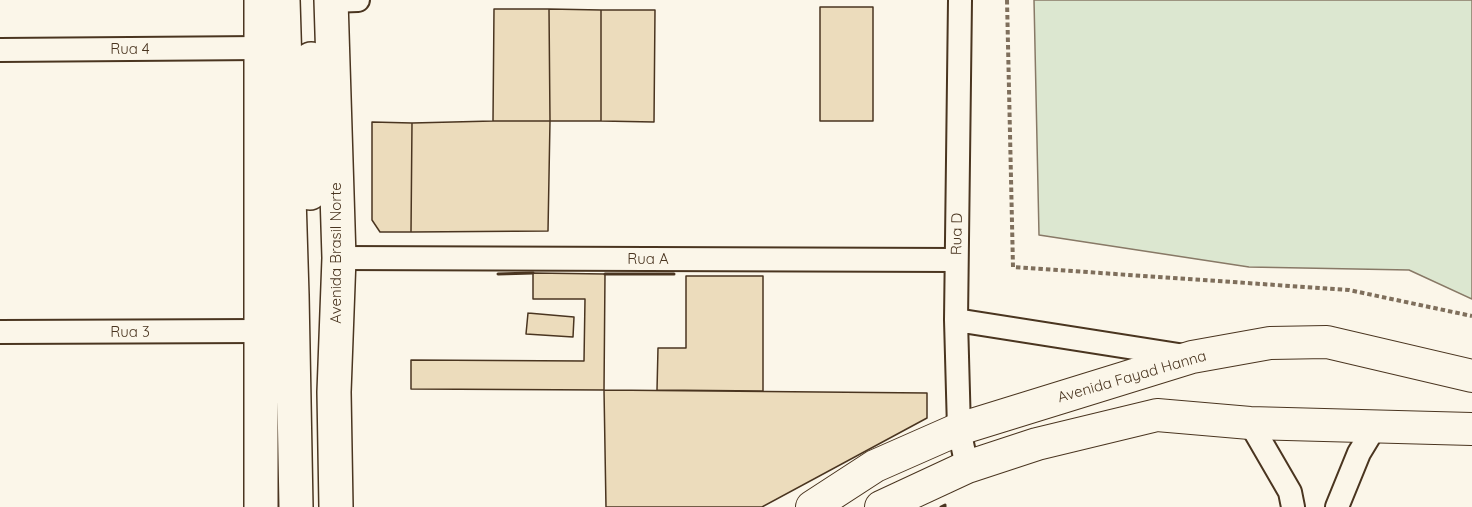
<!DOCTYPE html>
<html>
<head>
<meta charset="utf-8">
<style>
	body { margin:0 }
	canvas { display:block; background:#fbf6e9 }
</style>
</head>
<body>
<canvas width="1472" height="507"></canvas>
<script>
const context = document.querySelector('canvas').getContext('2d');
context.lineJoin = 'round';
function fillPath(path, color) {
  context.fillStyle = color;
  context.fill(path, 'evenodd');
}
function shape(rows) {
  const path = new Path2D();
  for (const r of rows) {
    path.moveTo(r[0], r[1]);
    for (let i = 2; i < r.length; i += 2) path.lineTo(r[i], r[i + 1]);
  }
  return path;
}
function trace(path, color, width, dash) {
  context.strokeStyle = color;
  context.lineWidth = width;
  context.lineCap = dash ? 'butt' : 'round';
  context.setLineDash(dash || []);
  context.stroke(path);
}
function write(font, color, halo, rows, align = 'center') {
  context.font = font + ' Quicksand,sans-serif';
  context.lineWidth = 4.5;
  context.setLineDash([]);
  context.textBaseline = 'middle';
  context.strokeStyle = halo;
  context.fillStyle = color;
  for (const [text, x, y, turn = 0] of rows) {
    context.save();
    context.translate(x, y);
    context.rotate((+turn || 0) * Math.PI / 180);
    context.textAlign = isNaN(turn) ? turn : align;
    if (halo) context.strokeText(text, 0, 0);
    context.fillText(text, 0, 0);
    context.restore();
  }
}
const green = shape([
	[1034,0,1472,0,1472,299,1409,270,1249,267,1039,235,1034,0]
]);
fillPath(green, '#dce7d0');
trace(green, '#887966', 1.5);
const building = shape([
	[820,7,873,7,873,121,820,121,820,7],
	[494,9,549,9,550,121,493,121,494,9],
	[549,9,601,10,601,121,550,121,549,9],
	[601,10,655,10,654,122,601,121,601,10],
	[493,121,550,121,548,231,411,232,412,123,493,121],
	[372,122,412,123,411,232,380,232,372,220,372,122],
	[533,273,605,274,604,390,411,389,411,360,584,361,585,299,533,299,533,273],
	[686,276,763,276,763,391,657,390,658,348,686,348,686,276],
	[528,313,574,317,573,337,526,334,528,313],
	[604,390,927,393,927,418,762,507,606,507,604,390]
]);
fillPath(building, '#ecdcbc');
trace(building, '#4a3520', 1.5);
const street = shape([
	[960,0,956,320,959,429,967,467],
	[331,1,358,0],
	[0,50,260,48],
	[339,258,956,260],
	[956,320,1185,356],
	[0,332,261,331],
	[1250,423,1290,492,1293,507],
	[1337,507,1359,453,1376,425]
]);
const secondary = shape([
	[812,507,875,466,959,429,1192,357,1270,343,1327,342,1472,376],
	[881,507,967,467,1037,444,1157,415,1250,423,1472,429]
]);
const primary = shape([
	[261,0,261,507],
	[283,0,292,295,296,507],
	[331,0,339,258,334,392,336,507],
	[310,193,311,59]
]);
trace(street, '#4a3520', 26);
trace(secondary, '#4a3520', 34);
trace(primary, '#4a3520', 36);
trace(shape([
	[1007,0,1013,267,1349,290,1472,316]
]), '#7f6f5c', 4, [4.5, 3]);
trace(street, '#fbf6e9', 22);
trace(secondary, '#fbf6e9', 32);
trace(primary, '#fbf6e9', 33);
trace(shape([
	[498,274,533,273],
	[605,274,674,274],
	[941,507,945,505,945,507]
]), '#4a3520', 3);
write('15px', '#4a3520', '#fbf6e9', [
	["Rua 4",130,49],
	["Rua D",957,234,-89],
	["Avenida Brasil Norte",336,253,-90],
	["Rua A",648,259],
	["Rua 3",130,332],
	["Avenida Fayad Hanna",1132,377,-16]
]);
</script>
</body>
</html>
